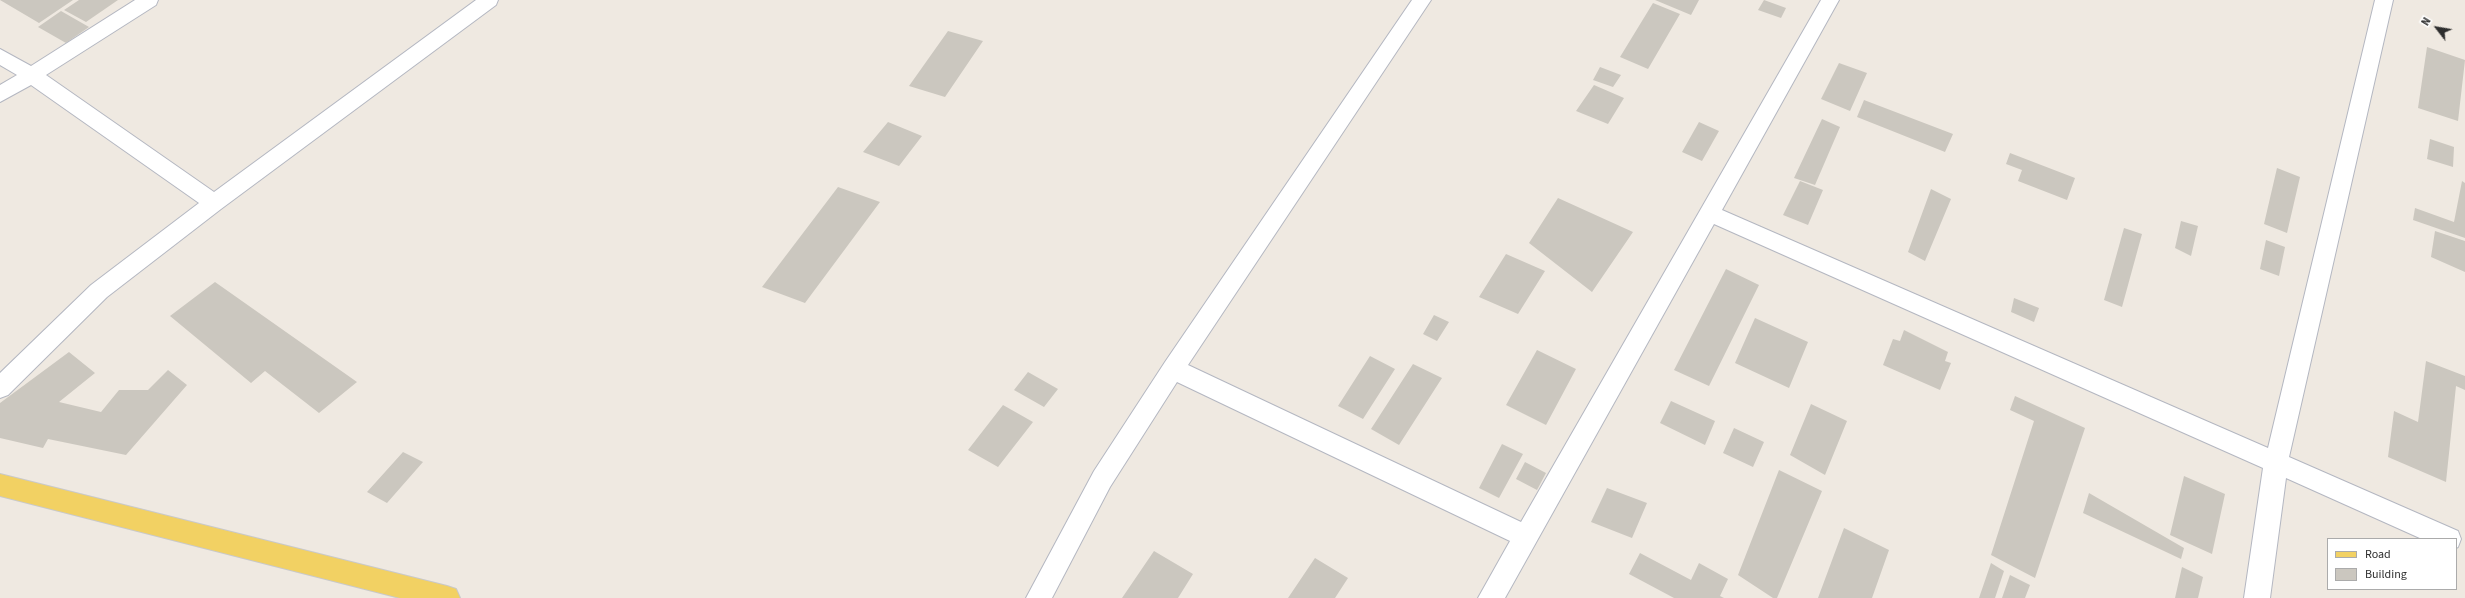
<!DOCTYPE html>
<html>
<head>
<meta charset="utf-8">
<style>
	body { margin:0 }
	#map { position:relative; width:2465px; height:598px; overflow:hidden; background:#efe9e1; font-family:"Source Sans 3",sans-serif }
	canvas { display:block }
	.legend { position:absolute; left:2327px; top:538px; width:130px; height:52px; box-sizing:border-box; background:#fff; border:1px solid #ababab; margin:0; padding:5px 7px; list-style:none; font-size:12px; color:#2e2e2e }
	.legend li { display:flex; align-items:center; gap:8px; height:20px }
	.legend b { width:20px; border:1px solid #ababab }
	.north { position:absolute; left:2417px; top:8px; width:40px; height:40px; -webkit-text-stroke:3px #fff; paint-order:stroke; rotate:301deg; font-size:11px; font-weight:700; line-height:16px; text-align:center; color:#2e2e2e }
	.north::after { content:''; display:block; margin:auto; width:14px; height:18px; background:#2e2e2e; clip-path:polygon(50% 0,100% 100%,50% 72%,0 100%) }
</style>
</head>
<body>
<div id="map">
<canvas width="2465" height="598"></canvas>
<ul class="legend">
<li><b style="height:5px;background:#f2d163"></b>Road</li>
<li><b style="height:11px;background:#cbc7bf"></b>Building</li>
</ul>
<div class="north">N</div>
</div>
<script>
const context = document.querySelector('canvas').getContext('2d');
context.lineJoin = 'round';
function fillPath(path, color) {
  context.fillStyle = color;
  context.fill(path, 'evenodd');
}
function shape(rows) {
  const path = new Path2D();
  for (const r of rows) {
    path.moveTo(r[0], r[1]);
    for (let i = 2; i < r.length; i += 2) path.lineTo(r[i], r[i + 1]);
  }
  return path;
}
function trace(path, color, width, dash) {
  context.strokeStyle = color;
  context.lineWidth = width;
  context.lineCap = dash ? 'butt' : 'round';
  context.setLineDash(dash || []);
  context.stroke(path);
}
fillPath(shape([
	[0,0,73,0,39,23],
	[79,0,118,0,86,22,64,10],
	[1655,0,1699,0,1691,15],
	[1764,0,1786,8,1781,18,1758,10],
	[1653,3,1680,14,1648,69,1620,57],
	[61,11,89,27,66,43,38,27],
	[948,31,983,41,945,97,909,86],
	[2427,47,2465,60,2458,121,2418,108],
	[1839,63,1867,73,1850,111,1821,99],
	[1600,67,1621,75,1613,87,1593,80],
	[1594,85,1624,98,1608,124,1576,111],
	[1864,100,1953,134,1945,152,1857,117],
	[1822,119,1840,127,1815,185,1794,178],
	[888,122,922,136,899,166,863,152],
	[1699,122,1719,131,1702,161,1682,152],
	[2430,139,2454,147,2453,167,2427,159],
	[2010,153,2075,178,2067,200,2018,181,2022,170,2006,164],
	[2277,168,2300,177,2287,233,2264,224],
	[1800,181,1823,190,1808,225,1783,215],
	[2462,181,2465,183,2465,238,2413,220,2415,208,2454,222],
	[838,187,880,202,805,303,762,287],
	[1931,189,1951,199,1925,261,1908,252],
	[1558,198,1633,232,1592,292,1529,243],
	[2181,221,2198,226,2191,256,2175,248],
	[2124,228,2142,234,2122,307,2104,300],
	[2435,231,2465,241,2465,272,2431,257],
	[2266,240,2285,247,2279,276,2260,269],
	[1506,254,1545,271,1518,314,1479,297],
	[1726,269,1759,285,1709,386,1674,370],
	[215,282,357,382,319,413,265,371,251,383,170,316],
	[2014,298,2039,308,2034,322,2011,312],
	[1434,315,1449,322,1437,341,1423,334],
	[1755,318,1808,342,1789,388,1735,363],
	[1904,330,1948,352,1945,361,1951,363,1940,390,1883,365,1893,339,1900,341],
	[1537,350,1576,369,1546,425,1506,405],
	[69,352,95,373,59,402,101,412,119,390,148,390,168,370,187,385,126,455,48,439,43,448,0,438,0,403],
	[1370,356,1395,369,1363,419,1338,406],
	[2426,361,2465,376,2465,390,2456,386,2446,482,2388,457,2394,411,2418,422],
	[1413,364,1442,378,1399,445,1371,429],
	[1028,372,1058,389,1044,407,1014,390],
	[2015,396,2085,428,2035,578,1991,555,2034,421,2010,410],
	[1671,401,1715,421,1705,445,1660,423],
	[1811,404,1847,421,1825,475,1790,455],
	[1003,405,1033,422,998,467,968,450],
	[1734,428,1764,442,1753,467,1723,453],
	[1502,444,1523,454,1499,498,1479,488],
	[403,452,423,462,387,503,367,492],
	[1525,462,1546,473,1537,490,1516,479],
	[1779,470,1822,491,1777,598,1773,598,1738,575],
	[2184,476,2225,494,2212,554,2170,535],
	[1607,488,1647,503,1632,538,1591,522],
	[2089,493,2184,548,2181,559,2083,513],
	[1844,528,1889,550,1872,598,1818,598],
	[1154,551,1193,574,1178,598,1122,598],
	[1640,553,1691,580,1699,563,1728,579,1720,596,1724,598,1674,598,1629,574],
	[1315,558,1348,578,1335,598,1288,598],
	[1991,563,2004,571,1995,598,1979,598],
	[2182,567,2203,577,2198,598,2175,598],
	[2010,575,2030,585,2025,598,2002,598]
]), '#cbc7bf');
const minor = shape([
	[135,0,158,0,156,5,46,75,214,192,476,0,498,0,496,5,221,209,107,297,8,395,0,398,0,373,91,285,199,203,31,85,0,102,0,85,17,75,0,65,0,49,31,66,135,0],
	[1412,0,1431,0,1188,365,1521,522,1821,0,1839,0,1722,210,2268,448,2375,0,2393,0,2289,457,2458,531,2461,539,2458,547,2456,548,2456,539,2422,539,2286,478,2270,598,2244,598,2263,468,1714,224,1505,598,1478,598,1510,541,1177,382,1110,487,1052,598,1026,598,1094,471,1165,362,1412,0]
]);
const major = shape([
	[0,474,447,586,456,589,460,598,400,598,0,496,0,474]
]);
trace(minor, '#b4b7c1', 2);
trace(major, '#c9c9c9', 2);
fillPath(minor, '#fff');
fillPath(major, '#f2d163');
</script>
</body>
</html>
